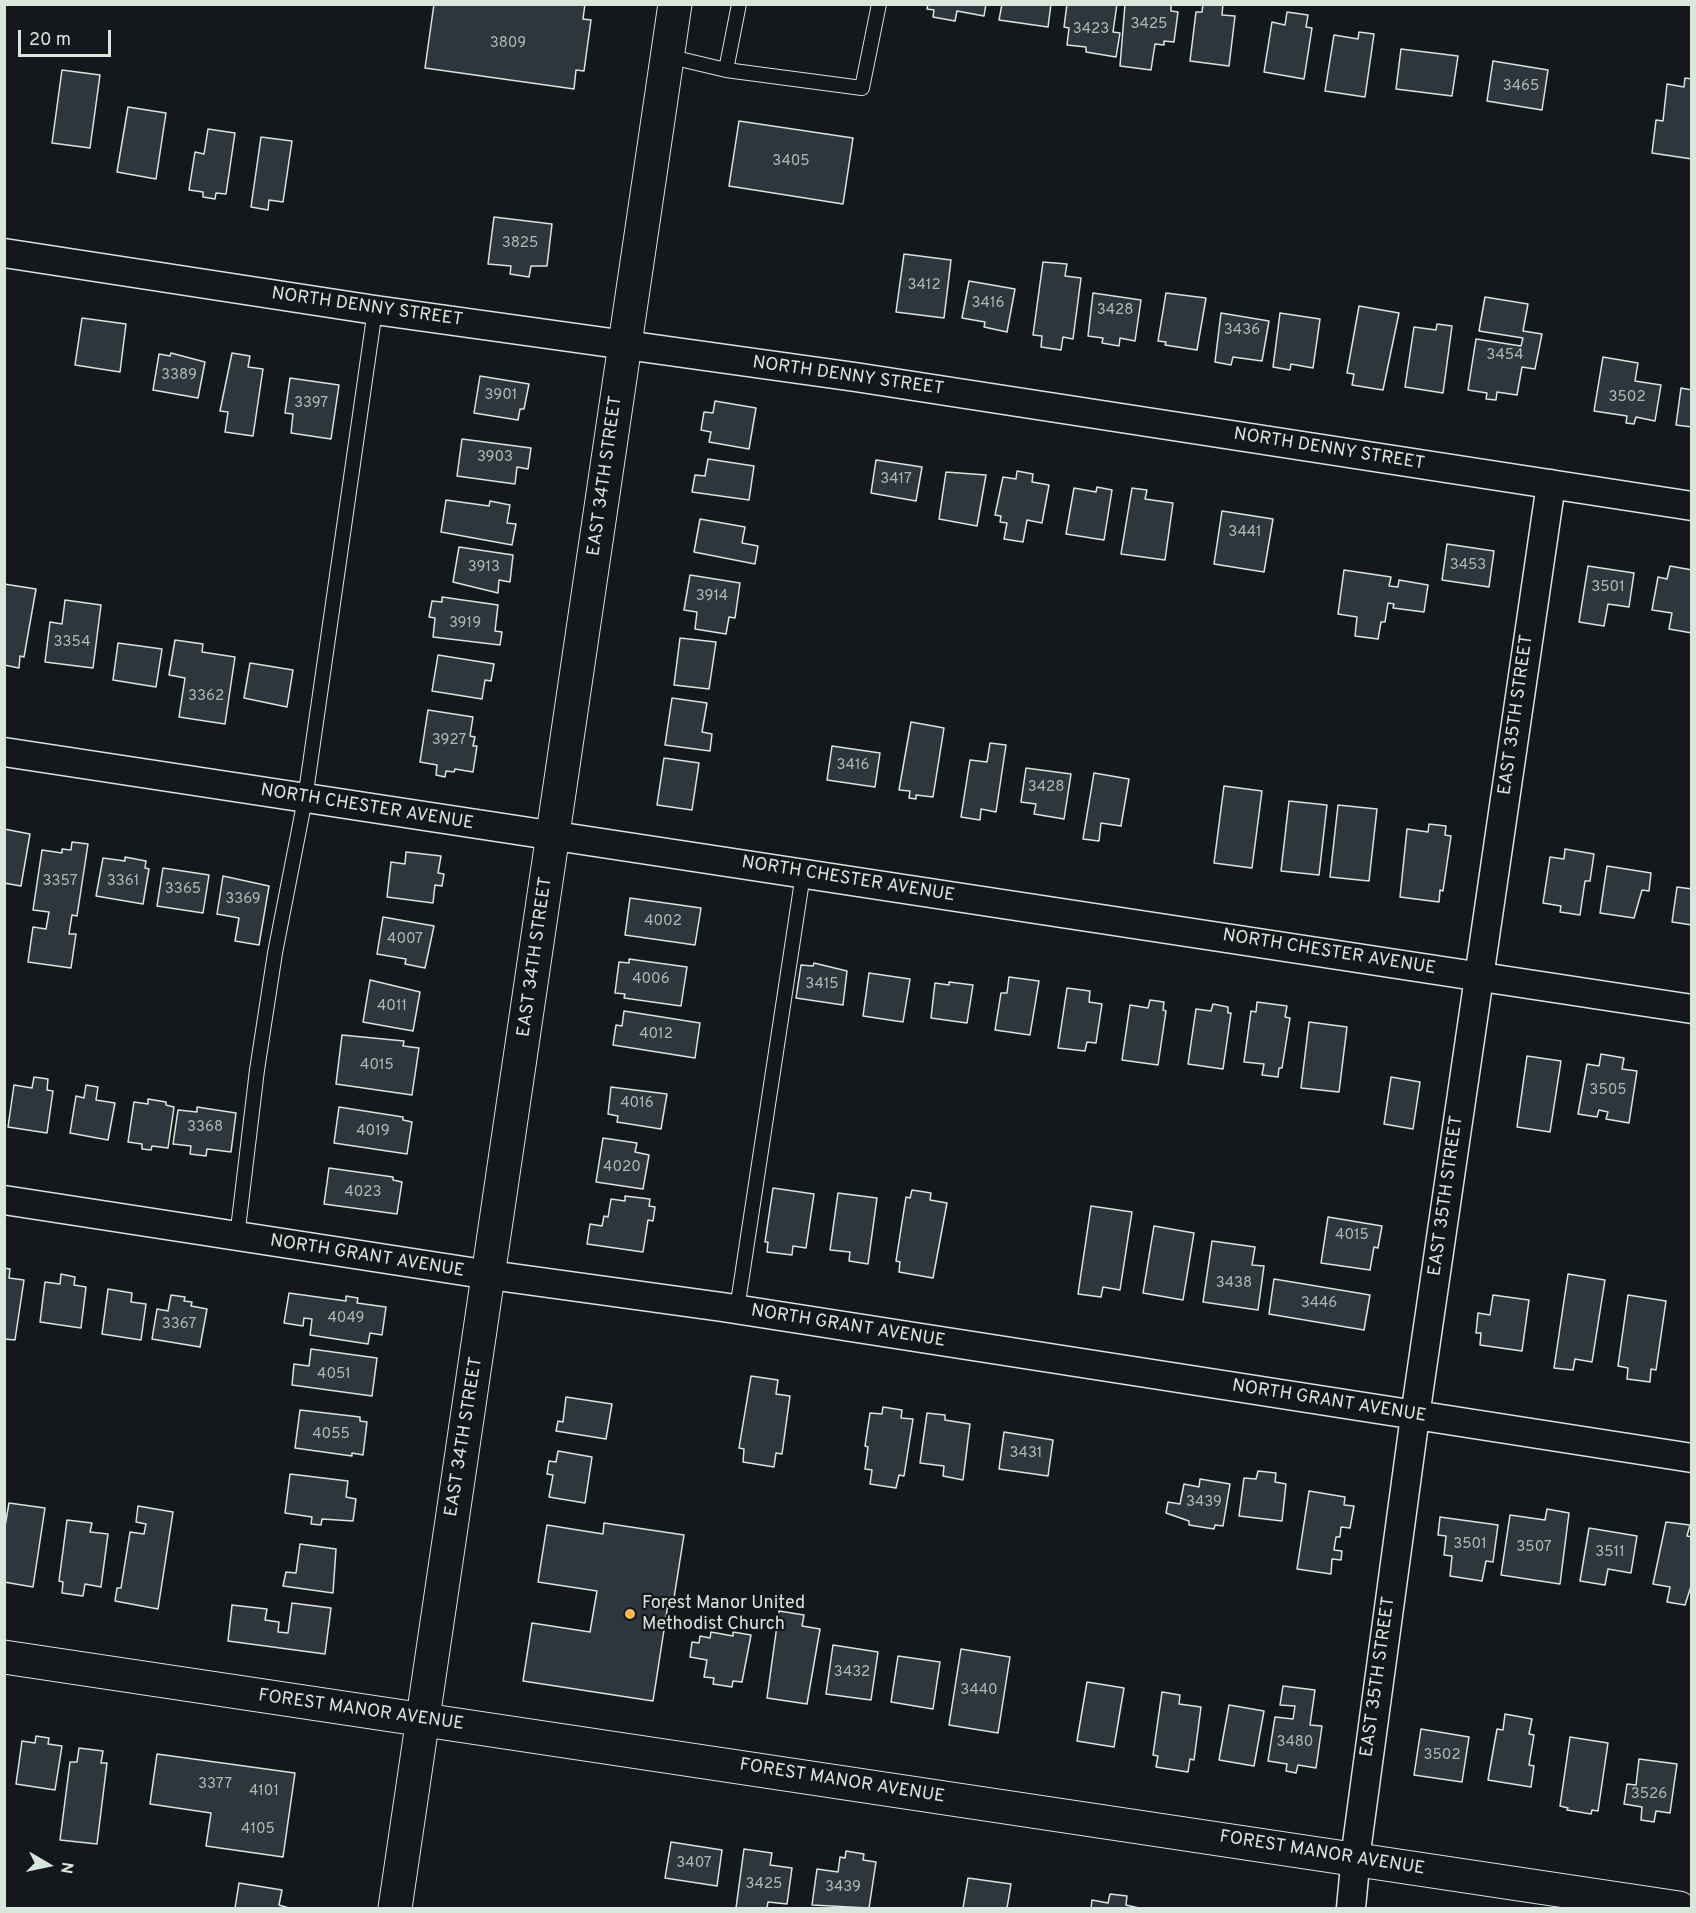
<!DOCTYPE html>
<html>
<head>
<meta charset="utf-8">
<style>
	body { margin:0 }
	#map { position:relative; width:1696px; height:1913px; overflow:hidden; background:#14181c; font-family:Overpass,sans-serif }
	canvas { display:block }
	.frame { position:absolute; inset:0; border:6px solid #d8e6dc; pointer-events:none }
	.north { position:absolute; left:18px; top:1835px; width:60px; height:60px; -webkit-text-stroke:4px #14181c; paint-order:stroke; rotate:99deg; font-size:16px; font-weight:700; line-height:24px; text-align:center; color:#d8e6dc }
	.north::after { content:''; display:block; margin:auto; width:21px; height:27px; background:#d8e6dc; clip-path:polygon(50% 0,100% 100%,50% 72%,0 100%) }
	.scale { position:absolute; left:18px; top:30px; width:93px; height:27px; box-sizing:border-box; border:3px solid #d8e6dc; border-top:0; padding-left:8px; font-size:18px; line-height:21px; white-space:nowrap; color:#d8e6dc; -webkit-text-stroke:4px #14181c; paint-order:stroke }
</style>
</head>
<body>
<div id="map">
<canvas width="1696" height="1913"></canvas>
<div class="frame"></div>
<div class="north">N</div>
<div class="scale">20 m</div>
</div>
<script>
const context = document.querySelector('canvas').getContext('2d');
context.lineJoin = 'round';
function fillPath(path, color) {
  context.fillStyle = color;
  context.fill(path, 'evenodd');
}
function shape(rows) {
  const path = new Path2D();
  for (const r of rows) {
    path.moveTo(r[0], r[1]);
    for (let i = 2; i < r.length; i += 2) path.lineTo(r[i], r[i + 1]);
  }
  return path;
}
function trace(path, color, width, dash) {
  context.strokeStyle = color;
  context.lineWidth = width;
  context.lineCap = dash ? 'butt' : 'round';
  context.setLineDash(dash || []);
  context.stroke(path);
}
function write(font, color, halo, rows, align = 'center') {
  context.font = font + ' Overpass,sans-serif';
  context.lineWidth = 4.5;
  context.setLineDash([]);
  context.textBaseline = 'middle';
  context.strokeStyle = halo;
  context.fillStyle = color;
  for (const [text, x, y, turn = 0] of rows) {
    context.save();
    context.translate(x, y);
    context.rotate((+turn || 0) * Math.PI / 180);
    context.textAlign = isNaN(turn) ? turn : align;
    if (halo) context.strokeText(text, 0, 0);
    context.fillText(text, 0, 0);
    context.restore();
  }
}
const building = shape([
	[434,4,585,4,583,19,591,20,584,71,576,70,574,89,425,68,434,4],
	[928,4,986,4,984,16,957,11,955,21,933,17,934,10,927,9,928,4],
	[1002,4,1051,4,1048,27,999,20,1002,4],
	[1067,4,1117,4,1113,32,1120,33,1116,57,1086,52,1086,47,1067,45,1069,28,1064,27,1067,4],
	[1125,4,1171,4,1171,11,1178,12,1174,42,1164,41,1164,45,1155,44,1151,70,1120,66,1125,4],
	[1203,4,1223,4,1222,15,1235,16,1229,66,1190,61,1196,12,1202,12,1203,4],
	[1287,12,1308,15,1306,27,1312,28,1304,79,1264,72,1272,22,1285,25,1287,12],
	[1359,32,1374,34,1365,97,1325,91,1334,35,1358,39,1359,32],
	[1401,49,1458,56,1452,96,1396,89,1401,49],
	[1493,61,1548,70,1542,110,1487,101,1493,61],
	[62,70,100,75,90,148,52,143,62,70],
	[1685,78,1692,79,1692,159,1652,153,1656,120,1663,121,1667,84,1684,87,1685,78],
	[128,107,166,113,156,179,117,172,128,107],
	[739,121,853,138,843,204,729,186,739,121],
	[208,129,235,133,226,194,216,193,215,199,203,197,203,192,189,190,195,152,204,154,208,129],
	[261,137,292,141,283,202,269,200,268,210,251,207,261,137],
	[494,217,552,224,547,266,531,266,529,277,510,274,511,266,488,264,494,217],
	[904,254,951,260,944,318,896,312,904,254],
	[1043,262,1067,264,1065,276,1081,278,1073,339,1063,337,1061,350,1041,347,1042,336,1033,335,1043,262],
	[969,281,1015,289,1007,332,984,327,985,322,962,318,969,281],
	[1093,293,1141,300,1135,341,1120,338,1119,346,1102,343,1103,338,1088,336,1093,293],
	[1166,293,1206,298,1197,350,1165,345,1166,342,1158,341,1166,293],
	[1485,297,1528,304,1523,331,1542,334,1535,369,1522,367,1517,395,1497,392,1496,400,1486,399,1487,393,1468,390,1476,339,1521,346,1523,338,1479,331,1485,297],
	[1359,306,1399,313,1383,390,1352,385,1354,374,1347,373,1359,306],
	[1221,313,1269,321,1262,361,1233,357,1231,365,1215,362,1221,313],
	[1280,313,1320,319,1313,368,1291,364,1290,370,1273,367,1280,313],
	[82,318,126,324,120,372,75,365,82,318],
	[1437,324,1452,326,1443,393,1405,387,1414,327,1436,330,1437,324],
	[171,353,205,362,198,398,153,390,159,354,170,356,171,353],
	[232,353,250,356,248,367,263,369,253,436,225,432,228,412,220,411,232,353],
	[1603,357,1638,363,1635,381,1661,385,1655,421,1636,417,1634,424,1626,423,1627,416,1594,411,1603,357],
	[480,376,529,384,524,409,520,409,518,420,474,413,480,376],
	[290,378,339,385,331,439,291,433,293,414,285,413,290,378],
	[1681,388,1692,390,1692,427,1676,425,1681,388],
	[715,401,756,408,749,449,709,442,711,432,701,430,704,412,713,413,715,401],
	[462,439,531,448,528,469,517,467,515,484,457,476,462,439],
	[708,459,754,466,749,500,692,492,695,475,705,476,708,459],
	[876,460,922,467,916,501,871,493,876,460],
	[1017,471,1033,474,1032,482,1049,485,1042,523,1027,520,1023,542,1004,539,1007,523,1000,522,1001,516,995,515,1003,477,1016,479,1017,471],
	[946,472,986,475,977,526,939,519,946,472],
	[1097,487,1112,490,1104,540,1066,534,1074,488,1096,492,1097,487],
	[1132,488,1147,490,1145,499,1173,503,1165,560,1121,554,1132,488],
	[446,500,489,506,490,501,510,505,507,523,516,524,512,545,441,532,446,500],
	[1222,511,1273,519,1264,572,1214,564,1222,511],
	[700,519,745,527,742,543,758,546,755,564,694,552,700,519],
	[1447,544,1494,551,1489,587,1442,580,1447,544],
	[459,547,513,555,510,582,499,580,498,593,453,582,459,547],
	[1588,566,1634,573,1629,607,1608,604,1604,626,1579,622,1588,566],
	[1670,566,1692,570,1692,633,1669,629,1672,613,1652,610,1658,577,1667,579,1670,566],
	[1344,570,1391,577,1389,586,1398,587,1399,580,1428,585,1424,612,1393,608,1394,604,1388,603,1385,622,1381,622,1378,639,1355,636,1357,617,1338,614,1344,570],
	[690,575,740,583,735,618,729,617,726,634,695,629,697,612,684,610,690,575],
	[4,584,36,589,24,657,20,656,19,668,4,665,4,584],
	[442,597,498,605,495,631,502,632,500,645,433,637,435,618,429,617,432,601,442,602,442,597],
	[65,600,101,605,93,668,45,662,50,622,62,624,65,600],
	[680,638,716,642,709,689,674,685,680,638],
	[175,640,203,644,202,652,235,657,225,724,179,717,185,678,169,675,175,640],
	[118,643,162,649,156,687,113,680,118,643],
	[438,655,494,664,491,681,485,680,482,699,432,691,438,655],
	[250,663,293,670,287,707,244,698,250,663],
	[672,698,707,703,702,732,712,734,710,751,665,745,672,698],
	[428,710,473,717,470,736,475,737,473,746,477,746,473,772,455,769,454,772,446,771,445,777,436,775,437,765,420,762,428,710],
	[911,722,944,728,933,797,916,795,916,799,909,798,910,791,899,790,911,722],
	[990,743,1006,745,996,812,981,809,980,820,961,817,970,760,987,762,990,743],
	[832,746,880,753,875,787,827,780,832,746],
	[664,758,699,763,692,810,657,805,664,758],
	[1026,768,1071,774,1064,819,1034,814,1036,804,1021,802,1026,768],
	[1094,773,1129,779,1121,826,1101,823,1099,841,1083,839,1094,773],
	[1224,786,1262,791,1252,868,1214,863,1224,786],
	[1289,801,1327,805,1319,875,1281,871,1289,801],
	[1338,805,1377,809,1369,881,1330,877,1338,805],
	[1429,824,1446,826,1445,835,1451,836,1443,891,1440,890,1439,902,1400,897,1407,829,1428,832,1429,824],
	[4,829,30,834,21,886,4,883,4,829],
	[72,842,88,844,77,916,72,915,69,934,76,934,71,968,28,962,33,927,46,929,49,912,33,910,42,850,62,853,62,849,71,850,72,842],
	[1565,849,1594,854,1590,881,1585,881,1580,915,1560,912,1561,906,1543,903,1550,857,1564,859,1565,849],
	[406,852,441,856,438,873,444,874,442,886,435,885,433,903,387,897,391,862,405,864,406,852],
	[125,857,146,861,145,868,149,869,143,904,96,896,103,858,125,861,125,857],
	[1607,866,1651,873,1649,891,1642,890,1634,918,1600,913,1607,866],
	[163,868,209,875,203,913,157,906,163,868],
	[223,876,269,886,259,945,235,941,239,918,217,914,223,876],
	[1677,887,1692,889,1692,925,1672,922,1677,887],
	[630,898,701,908,695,945,625,935,630,898],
	[383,917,434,926,425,968,405,964,406,959,377,954,383,917],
	[629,959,687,967,681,1006,624,998,625,994,615,993,619,962,629,963,629,959],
	[814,963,847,971,843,1005,796,998,801,965,813,966,814,963],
	[869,973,910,979,903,1022,863,1016,869,973],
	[1009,977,1039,981,1030,1035,995,1030,1001,993,1007,993,1009,977],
	[370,980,420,992,413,1031,363,1022,370,980],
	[949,982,973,985,967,1023,931,1018,935,983,949,985,949,982],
	[1067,988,1090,991,1089,1002,1102,1004,1096,1043,1087,1042,1085,1051,1058,1048,1067,988],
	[1150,1000,1164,1002,1163,1010,1166,1011,1158,1065,1122,1060,1130,1005,1148,1008,1150,1000],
	[1257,1002,1287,1006,1285,1017,1290,1018,1282,1068,1279,1068,1278,1077,1262,1075,1264,1064,1244,1062,1251,1011,1256,1012,1257,1002],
	[1213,1004,1228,1007,1228,1013,1231,1013,1223,1069,1188,1064,1196,1009,1211,1011,1213,1004],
	[624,1011,700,1023,695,1058,613,1045,616,1025,622,1026,624,1011],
	[1309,1022,1347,1027,1339,1092,1301,1088,1309,1022],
	[342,1035,404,1041,403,1046,419,1048,412,1095,336,1084,342,1035],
	[1601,1054,1624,1058,1622,1069,1637,1071,1629,1123,1606,1119,1608,1112,1599,1110,1597,1117,1578,1114,1587,1064,1599,1066,1601,1054],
	[1527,1056,1561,1061,1550,1132,1517,1127,1527,1056],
	[34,1077,48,1079,47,1090,53,1091,47,1133,8,1127,14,1085,32,1088,34,1077],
	[1391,1077,1420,1082,1413,1129,1384,1124,1391,1077],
	[86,1085,98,1087,96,1100,115,1103,108,1140,70,1133,76,1096,84,1098,86,1085],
	[611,1087,667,1094,661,1129,617,1122,618,1116,608,1114,611,1087],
	[148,1099,166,1102,166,1105,174,1107,168,1148,152,1146,151,1150,142,1149,142,1144,128,1142,134,1102,148,1104,148,1099],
	[197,1107,236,1113,231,1152,207,1149,206,1156,190,1154,191,1146,173,1144,178,1110,197,1112,197,1107],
	[339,1107,403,1117,403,1120,412,1122,407,1154,334,1143,339,1107],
	[603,1138,637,1143,635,1152,649,1155,643,1189,596,1182,603,1138],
	[329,1168,393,1177,393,1180,402,1182,397,1214,324,1204,329,1168],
	[773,1188,814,1194,806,1248,793,1246,792,1255,767,1252,768,1242,765,1242,773,1188],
	[912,1190,931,1193,930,1200,947,1203,933,1278,899,1272,900,1262,896,1261,906,1197,910,1198,912,1190],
	[838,1193,877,1198,868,1264,849,1261,850,1252,830,1250,838,1193],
	[625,1196,650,1199,649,1206,655,1207,653,1221,648,1220,643,1252,587,1244,590,1224,602,1226,604,1216,608,1217,611,1199,625,1201,625,1196],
	[1091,1206,1132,1212,1120,1290,1103,1287,1101,1297,1078,1294,1091,1206],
	[1328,1217,1382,1226,1378,1248,1374,1247,1370,1270,1321,1263,1328,1217],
	[1154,1226,1194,1233,1183,1300,1143,1293,1154,1226],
	[1212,1241,1255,1247,1252,1265,1264,1266,1258,1310,1203,1302,1212,1241],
	[4,1268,10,1269,9,1278,24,1280,15,1340,4,1339,4,1268],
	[61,1274,75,1277,74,1285,86,1287,81,1328,40,1322,45,1282,60,1284,61,1274],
	[1568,1274,1605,1280,1592,1362,1575,1359,1573,1370,1554,1368,1568,1274],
	[1274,1279,1370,1295,1364,1330,1269,1314,1274,1279],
	[108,1289,132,1293,131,1302,146,1304,141,1340,102,1334,108,1289],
	[289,1293,346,1301,346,1296,358,1298,357,1303,386,1307,382,1335,370,1333,368,1344,310,1335,312,1319,304,1318,303,1326,284,1323,289,1293],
	[171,1295,185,1297,184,1301,192,1302,191,1306,207,1309,200,1347,152,1339,157,1309,168,1311,171,1295],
	[1493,1295,1529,1300,1522,1351,1480,1345,1481,1333,1476,1333,1478,1313,1490,1315,1493,1295],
	[1628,1295,1666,1301,1656,1370,1651,1369,1650,1382,1627,1379,1628,1368,1618,1366,1628,1295],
	[311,1349,377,1358,372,1396,292,1385,294,1364,309,1366,311,1349],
	[751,1376,778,1380,776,1394,790,1396,782,1454,776,1453,774,1467,743,1462,744,1449,739,1448,751,1376],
	[566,1397,612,1404,606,1439,556,1431,558,1421,563,1422,566,1397],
	[883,1407,902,1410,901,1418,913,1419,904,1476,899,1475,896,1488,870,1484,872,1470,865,1469,868,1447,865,1446,870,1413,882,1414,883,1407],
	[300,1410,360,1417,360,1421,367,1422,363,1455,352,1453,352,1456,295,1448,300,1410],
	[927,1413,945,1415,945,1420,970,1424,963,1480,943,1476,944,1466,920,1463,927,1413],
	[1004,1432,1053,1440,1048,1476,999,1469,1004,1432],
	[558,1451,592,1457,585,1503,549,1497,553,1475,547,1474,549,1461,556,1462,558,1451],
	[1258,1471,1276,1473,1275,1482,1286,1484,1282,1521,1239,1516,1244,1478,1256,1479,1258,1471],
	[290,1474,348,1481,346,1497,356,1499,353,1521,322,1519,321,1525,311,1524,312,1517,285,1513,290,1474],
	[1200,1479,1230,1484,1223,1526,1215,1525,1214,1529,1189,1525,1189,1521,1166,1513,1168,1502,1180,1504,1184,1484,1199,1487,1200,1479],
	[1309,1491,1345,1497,1344,1505,1354,1506,1350,1528,1341,1527,1340,1537,1336,1537,1334,1550,1342,1551,1341,1560,1332,1559,1331,1574,1297,1569,1309,1491],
	[9,1503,45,1508,33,1587,4,1582,4,1532,9,1503],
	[138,1506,173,1512,158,1609,115,1601,117,1588,121,1588,130,1532,144,1534,146,1524,136,1522,138,1506],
	[1547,1509,1569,1513,1560,1584,1501,1575,1510,1515,1545,1520,1547,1509],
	[1440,1517,1498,1525,1493,1562,1486,1561,1482,1581,1450,1576,1452,1556,1444,1555,1446,1536,1438,1535,1440,1517],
	[67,1520,92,1523,90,1532,108,1534,101,1587,85,1584,83,1596,62,1593,63,1582,59,1581,67,1520],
	[1666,1522,1690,1525,1687,1536,1692,1537,1692,1583,1685,1605,1667,1602,1670,1587,1653,1584,1666,1522],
	[604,1523,684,1535,673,1604,668,1604,653,1701,523,1681,532,1623,590,1632,597,1591,538,1582,547,1525,603,1534,604,1523],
	[1589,1528,1637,1536,1631,1573,1608,1569,1605,1585,1580,1581,1589,1528],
	[300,1544,336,1549,333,1593,283,1586,286,1572,296,1573,300,1544],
	[292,1603,331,1608,325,1654,228,1641,232,1605,267,1609,265,1620,279,1622,278,1632,288,1633,292,1603],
	[779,1611,804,1615,802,1626,820,1629,807,1704,767,1698,779,1611],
	[711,1632,733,1636,733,1632,751,1635,742,1682,733,1681,732,1687,713,1684,714,1678,704,1677,707,1660,690,1657,692,1642,699,1643,700,1636,710,1638,711,1632],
	[833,1645,878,1652,871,1700,826,1694,833,1645],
	[961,1649,1010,1657,998,1733,949,1725,961,1649],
	[898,1656,940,1662,933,1709,891,1702,898,1656],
	[1087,1682,1124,1688,1114,1747,1077,1741,1087,1682],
	[1283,1686,1315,1690,1310,1725,1322,1726,1316,1768,1298,1765,1296,1773,1286,1771,1287,1764,1268,1761,1275,1717,1293,1719,1295,1706,1280,1705,1283,1686],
	[1162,1692,1180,1695,1179,1704,1201,1707,1194,1760,1190,1759,1188,1772,1156,1767,1158,1756,1153,1755,1162,1692],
	[1229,1705,1264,1711,1254,1766,1219,1760,1229,1705],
	[1505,1714,1532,1719,1529,1734,1534,1735,1529,1765,1534,1766,1531,1787,1488,1780,1497,1729,1503,1730,1505,1714],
	[1421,1729,1469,1737,1462,1782,1414,1775,1421,1729],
	[36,1736,49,1738,48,1744,62,1746,55,1790,16,1784,22,1741,35,1743,36,1736],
	[1570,1737,1608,1743,1598,1811,1592,1810,1591,1814,1567,1810,1568,1808,1560,1806,1570,1737],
	[79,1748,103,1751,101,1763,107,1763,97,1844,60,1840,70,1762,77,1762,79,1748],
	[157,1754,295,1773,283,1857,206,1846,211,1813,150,1804,157,1754],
	[1639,1759,1677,1764,1670,1813,1656,1811,1654,1822,1641,1820,1642,1807,1624,1804,1627,1784,1636,1785,1639,1759],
	[671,1842,722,1850,717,1886,665,1878,671,1842],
	[744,1849,772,1853,770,1865,792,1868,787,1904,768,1902,767,1908,736,1908,744,1849],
	[846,1851,864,1854,863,1860,876,1862,869,1908,812,1905,817,1869,838,1872,840,1857,845,1858,846,1851],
	[968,1878,1011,1884,1007,1908,963,1908,968,1878],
	[239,1883,282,1890,279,1905,289,1908,235,1908,239,1883],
	[1110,1894,1127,1896,1126,1905,1139,1908,1091,1908,1092,1900,1108,1903,1110,1894]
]);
fillPath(building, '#2c363c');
trace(building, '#d8e6dc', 1.5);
const lane = shape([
	[667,56,726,70,862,88,879,4],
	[726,70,739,4],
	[237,1237,257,1070,275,953,305,799,375,310],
	[737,1309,803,874]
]);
const street = shape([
	[4,253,375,310,855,377,1692,506],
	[4,752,1692,1009],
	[4,1200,490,1275,722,1307,1692,1458],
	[1351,1908,1357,1844,1415,1416,1551,484]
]);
const secondary = shape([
	[4,1657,1679,1908],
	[395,1908,675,4]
]);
trace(lane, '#d8e6dc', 16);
trace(street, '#d8e6dc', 31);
trace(secondary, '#d8e6dc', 35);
trace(lane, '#14181c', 14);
trace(street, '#14181c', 28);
trace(secondary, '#14181c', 33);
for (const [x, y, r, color] of [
	[630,1614,6,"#ffb74d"]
]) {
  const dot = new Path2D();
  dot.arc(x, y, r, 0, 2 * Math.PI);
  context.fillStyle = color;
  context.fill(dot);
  trace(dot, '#14181c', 2);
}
write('15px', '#adbab4', null, [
	["3425",1149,25],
	["3423",1091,30],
	["3809",508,44],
	["3465",1521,87],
	["3405",791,162],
	["3825",520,244],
	["3412",924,286],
	["3416",988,304],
	["3428",1115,311],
	["3436",1242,331],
	["3454",1505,356],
	["3389",179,376],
	["3901",501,396],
	["3502",1627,398],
	["3397",311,404],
	["3903",495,458],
	["3417",896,480],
	["3441",1245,533],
	["3453",1468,566],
	["3913",484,568],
	["3501",1608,588],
	["3914",712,597],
	["3919",465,624],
	["3354",72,643],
	["3362",206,697],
	["3927",449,741],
	["3416",853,766],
	["3428",1046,788],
	["3357",60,882],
	["3361",123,882],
	["3365",183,890],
	["3369",243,900],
	["4002",663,922],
	["4007",405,940],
	["4006",651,980],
	["3415",822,985],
	["4011",392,1007],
	["4012",656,1035],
	["4015",377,1066],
	["3505",1608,1091],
	["4016",637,1104],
	["3368",205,1128],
	["4019",373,1132],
	["4020",622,1168],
	["4023",363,1193],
	["4015",1352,1236],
	["3438",1234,1284],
	["3446",1319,1304],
	["4049",346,1319],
	["3367",179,1325],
	["4051",334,1375],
	["4055",331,1435],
	["3431",1026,1454],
	["3439",1204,1503],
	["3501",1470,1545],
	["3507",1534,1548],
	["3511",1610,1553],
	["3432",852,1673],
	["3440",979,1691],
	["3480",1295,1743],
	["3502",1442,1756],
	["3377",215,1785],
	["4101",264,1792],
	["3526",1649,1795],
	["4105",258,1830],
	["3407",694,1864],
	["3425",764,1885],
	["3439",843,1888]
]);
write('18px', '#d8e6dc', '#14181c', [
	["NORTH DENNY STREET",367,308,8],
	["NORTH DENNY STREET",848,377,8],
	["NORTH DENNY STREET",1329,450,9],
	["EAST 34TH STREET",606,476,-82],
	["EAST 35TH STREET",1517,715,-82],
	["NORTH CHESTER AVENUE",367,808,9],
	["NORTH CHESTER AVENUE",848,880,9],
	["NORTH CHESTER AVENUE",1329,953,9],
	["EAST 34TH STREET",536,957,-82],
	["EAST 35TH STREET",1447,1196,-82],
	["NORTH GRANT AVENUE",367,1257,9],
	["NORTH GRANT AVENUE",848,1327,9],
	["NORTH GRANT AVENUE",1329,1402,9],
	["EAST 34TH STREET",465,1437,-81],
	["EAST 35TH STREET",1379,1677,-82],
	["FOREST MANOR AVENUE",361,1711,8],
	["FOREST MANOR AVENUE",842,1782,9],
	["FOREST MANOR AVENUE",1322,1854,9]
]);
write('18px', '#d8e6dc', '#14181c', [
	["Forest Manor United",642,1604],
	["Methodist Church",642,1625]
], 'left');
</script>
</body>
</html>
